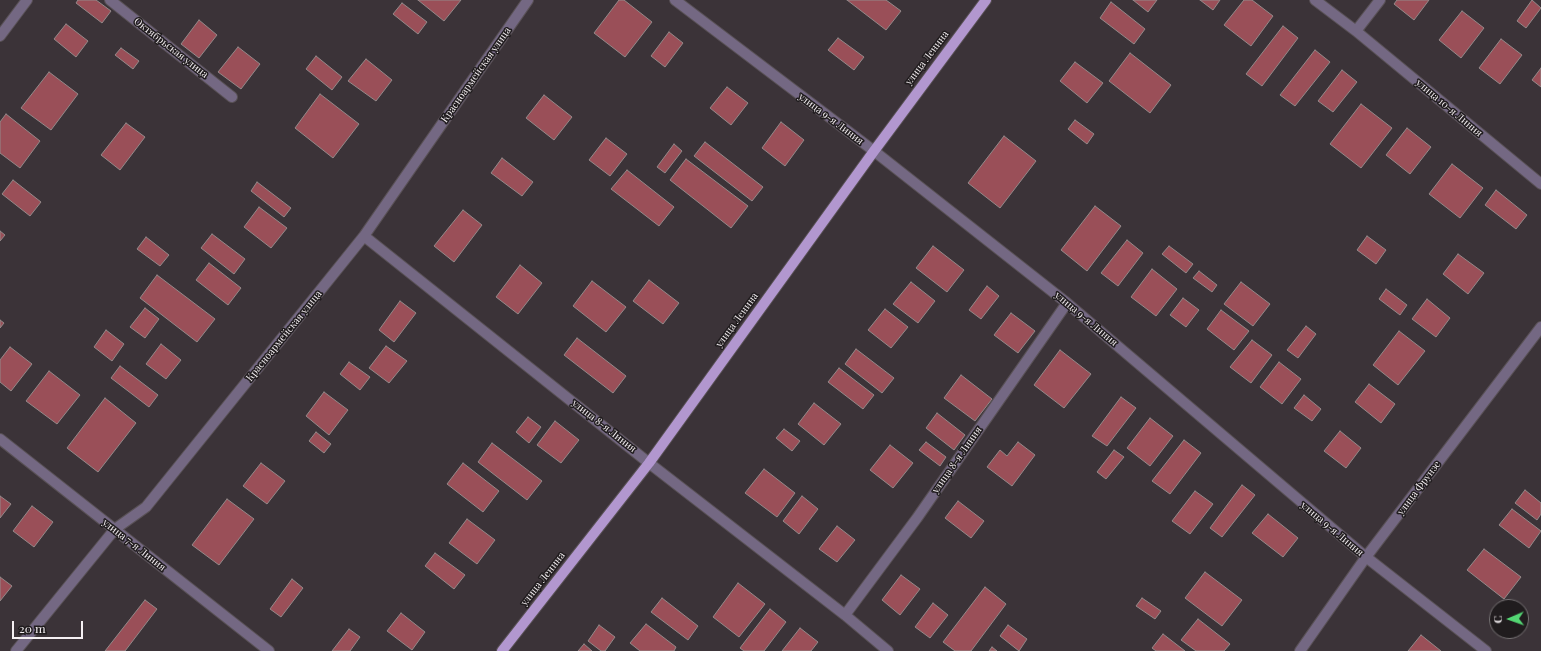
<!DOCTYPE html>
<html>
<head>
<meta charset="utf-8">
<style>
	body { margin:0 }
	#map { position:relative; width:1541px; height:651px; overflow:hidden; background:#3b3338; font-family:"Playfair Display",serif }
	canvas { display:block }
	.north { position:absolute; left:1489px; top:599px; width:40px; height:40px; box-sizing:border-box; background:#201c1e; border:1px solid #757173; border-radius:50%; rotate:268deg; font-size:11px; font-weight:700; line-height:16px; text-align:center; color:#f5f0f3 }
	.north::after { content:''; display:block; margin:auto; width:14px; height:18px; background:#53d673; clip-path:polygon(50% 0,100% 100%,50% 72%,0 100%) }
	.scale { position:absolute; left:12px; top:621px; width:71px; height:18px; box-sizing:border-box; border:2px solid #f5f0f3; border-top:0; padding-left:5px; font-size:12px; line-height:14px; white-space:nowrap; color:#f5f0f3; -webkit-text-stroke:3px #201c1e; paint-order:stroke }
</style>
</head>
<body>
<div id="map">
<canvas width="1541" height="651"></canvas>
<div class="north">С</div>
<div class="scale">20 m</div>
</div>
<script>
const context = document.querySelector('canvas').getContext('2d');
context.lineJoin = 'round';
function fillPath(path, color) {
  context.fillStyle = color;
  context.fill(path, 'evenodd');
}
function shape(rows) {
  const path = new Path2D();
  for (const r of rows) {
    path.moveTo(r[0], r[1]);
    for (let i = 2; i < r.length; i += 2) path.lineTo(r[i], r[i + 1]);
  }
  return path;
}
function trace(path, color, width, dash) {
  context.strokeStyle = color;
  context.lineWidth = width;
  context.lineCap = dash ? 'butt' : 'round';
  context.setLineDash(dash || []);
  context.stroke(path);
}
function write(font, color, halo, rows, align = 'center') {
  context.font = font + ' "Playfair Display",serif';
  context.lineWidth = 3;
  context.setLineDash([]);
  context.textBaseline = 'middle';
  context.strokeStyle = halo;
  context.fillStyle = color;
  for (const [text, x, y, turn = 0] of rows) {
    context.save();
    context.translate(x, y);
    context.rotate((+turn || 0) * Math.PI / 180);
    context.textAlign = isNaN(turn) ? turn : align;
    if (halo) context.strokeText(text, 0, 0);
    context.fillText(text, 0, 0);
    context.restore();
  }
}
const building = shape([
	[78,0,96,0,111,11,102,23,76,3,78,0],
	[418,0,461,0,444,21,418,0],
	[619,0,624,0,652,22,625,57,594,33,619,0],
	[847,0,886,0,901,11,886,30,847,0],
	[1133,0,1157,0,1148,12,1133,0],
	[1200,0,1220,0,1213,10,1200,0],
	[1244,0,1252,0,1273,16,1251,46,1224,25,1244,0],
	[1397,0,1429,0,1414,20,1394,4,1397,0],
	[1532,0,1541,8,1526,28,1517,21,1532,0],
	[1111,2,1145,29,1134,44,1100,18,1111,2],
	[402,3,427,22,418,34,393,14,402,3],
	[1462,11,1484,28,1461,58,1439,40,1462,11],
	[199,20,217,35,199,58,181,44,199,20],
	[66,24,88,41,76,57,54,39,66,24],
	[1283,26,1298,38,1262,86,1246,74,1283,26],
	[669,32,683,43,665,67,651,56,669,32],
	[838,38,864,57,854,70,828,50,838,38],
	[1501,39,1522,55,1500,84,1479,68,1501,39],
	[238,47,260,64,241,89,218,72,238,47],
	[121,48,139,61,133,69,115,55,121,48],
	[1315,50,1330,62,1295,106,1280,95,1315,50],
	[1130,53,1171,85,1150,113,1109,81,1130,53],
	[316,56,342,77,332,90,306,69,316,56],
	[366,59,392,80,376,101,348,81,366,59],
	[1075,62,1103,83,1087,103,1060,81,1075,62],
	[1541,68,1541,87,1532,80,1541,68],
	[1342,70,1357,82,1333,112,1318,101,1342,70],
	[49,72,78,94,51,130,21,108,49,72],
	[727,87,748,103,731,125,710,108,727,87],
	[320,94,359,124,333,158,295,128,320,94],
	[544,95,572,117,554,140,526,118,544,95],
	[1361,104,1392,128,1361,168,1330,144,1361,104],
	[6,114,40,141,20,168,0,153,0,122,6,114],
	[1075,120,1094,134,1087,144,1068,129,1075,120],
	[781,122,804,140,785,166,762,148,781,122],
	[126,123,145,137,120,170,101,155,126,123],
	[1407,128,1431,147,1410,174,1386,155,1407,128],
	[1004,136,1036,161,1000,208,968,183,1004,136],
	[606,138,627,154,610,176,589,160,606,138],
	[705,142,763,187,752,201,694,156,705,142],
	[674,144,682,151,665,173,657,167,674,144],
	[502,158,533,182,522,196,491,173,502,158],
	[686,159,748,206,731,228,670,180,686,159],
	[1452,164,1483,188,1460,218,1429,194,1452,164],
	[627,170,674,207,659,226,611,189,627,170],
	[13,180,41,202,30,216,2,194,13,180],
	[257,182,291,208,284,217,251,191,257,182],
	[1496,190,1527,215,1516,229,1485,205,1496,190],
	[1095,206,1121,226,1087,271,1061,250,1095,206],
	[259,207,287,228,271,248,244,227,259,207],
	[463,210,482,225,454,262,434,246,463,210],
	[0,231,5,235,0,241,0,231],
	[212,234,245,259,234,274,201,248,212,234],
	[1367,236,1386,250,1376,264,1357,250,1367,236],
	[146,237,169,255,160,266,137,249,146,237],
	[1127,240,1143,253,1118,286,1101,273,1127,240],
	[933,246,964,270,947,292,916,268,933,246],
	[1169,246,1193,264,1186,273,1162,254,1169,246],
	[1458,254,1484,273,1468,294,1443,274,1458,254],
	[209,263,241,288,228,305,196,280,209,263],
	[520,265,542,283,518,314,496,297,520,265],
	[1152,269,1177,289,1156,316,1131,297,1152,269],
	[1199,271,1217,285,1212,292,1193,278,1199,271],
	[157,275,215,319,197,342,140,298,157,275],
	[649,280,679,303,663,324,633,301,649,280],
	[592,281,626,307,606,332,573,306,592,281],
	[911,282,935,301,918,323,893,304,911,282],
	[1241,282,1270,304,1253,326,1224,304,1241,282],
	[987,286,999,296,981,319,969,310,987,286],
	[1386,289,1407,305,1400,315,1379,299,1386,289],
	[1183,298,1199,310,1186,327,1170,315,1183,298],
	[1427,299,1450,318,1436,337,1412,319,1427,299],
	[400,301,416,313,394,342,379,330,400,301],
	[145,308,159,319,145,338,130,327,145,308],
	[885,309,908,327,891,348,868,330,885,309],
	[1221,310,1249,331,1234,350,1207,329,1221,310],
	[1011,313,1035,331,1018,353,994,335,1011,313],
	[0,320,4,323,0,328,0,320],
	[1306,326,1316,334,1298,358,1287,350,1306,326],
	[106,330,124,344,112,361,94,347,106,330],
	[1399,331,1425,351,1398,385,1373,365,1399,331],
	[577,338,626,376,613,393,564,355,577,338],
	[1252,340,1272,355,1251,383,1230,367,1252,340],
	[161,344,181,360,166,379,146,364,161,344],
	[386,346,407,361,389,383,369,368,386,346],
	[10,347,32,364,11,391,0,382,0,360,10,347],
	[856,349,894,378,882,393,845,364,856,349],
	[1060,350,1091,374,1064,408,1034,385,1060,350],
	[349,362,370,377,360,390,340,374,349,362],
	[1279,362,1301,379,1282,404,1260,387,1279,362],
	[120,366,158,395,149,407,111,378,120,366],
	[839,368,874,395,863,409,828,382,839,368],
	[49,371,80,395,57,424,26,401,49,371],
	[961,375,992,399,975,421,944,398,961,375],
	[1369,384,1395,404,1381,423,1355,402,1369,384],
	[324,392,348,410,329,435,306,416,324,392],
	[1304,395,1321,409,1312,421,1294,408,1304,395],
	[1121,397,1136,408,1107,446,1092,436,1121,397],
	[105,398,136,423,98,472,67,448,105,398],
	[814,403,841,424,824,445,798,424,814,403],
	[937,413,965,435,954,450,926,428,937,413],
	[528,417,541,427,529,443,516,432,528,417],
	[1150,418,1173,436,1150,466,1127,448,1150,418],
	[555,421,579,440,561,463,537,445,555,421],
	[784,429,800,441,792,451,776,438,784,429],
	[1340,431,1361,448,1346,468,1324,451,1340,431],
	[316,432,331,444,324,453,309,441,316,432],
	[1184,440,1201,453,1170,494,1152,481,1184,440],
	[926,442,946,457,940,466,919,450,926,442],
	[1018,442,1035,455,1012,486,987,467,1000,450,1007,456,1018,442],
	[492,443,542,481,527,500,478,462,492,443],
	[890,445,913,463,893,488,870,470,890,445],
	[1114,450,1124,457,1106,479,1097,472,1114,450],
	[261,463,285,481,267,504,243,486,261,463],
	[463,463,499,491,483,512,447,484,463,463],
	[764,469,795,493,777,517,745,493,764,469],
	[1242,485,1255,495,1222,537,1210,528,1242,485],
	[1525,490,1541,503,1541,514,1537,520,1515,503,1525,490],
	[1195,491,1213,504,1190,534,1172,521,1195,491],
	[0,496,11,504,0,518,0,496],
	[802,496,818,509,799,534,783,521,802,496],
	[227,499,254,519,219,565,192,545,227,499],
	[958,501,984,521,971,538,945,518,958,501],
	[32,506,53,522,34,547,13,531,32,506],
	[1512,509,1541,531,1529,548,1499,525,1512,509],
	[1268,514,1298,538,1283,557,1252,533,1268,514],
	[467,519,495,540,477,564,449,543,467,519],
	[837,526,855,540,837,562,819,549,837,526],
	[1484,549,1521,577,1504,599,1467,570,1484,549],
	[435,553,465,575,454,589,425,566,435,553],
	[1205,572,1242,600,1222,626,1185,598,1205,572],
	[901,575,920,589,900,615,882,600,901,575],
	[0,577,12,586,0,601,0,577],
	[292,579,303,588,281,617,270,609,292,579],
	[738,583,765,604,739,637,713,617,738,583],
	[985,587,1006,604,971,651,955,651,943,642,985,587],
	[662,598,698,626,688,640,651,612,662,598],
	[1142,598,1161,611,1155,619,1136,606,1142,598],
	[145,600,157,609,125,651,105,651,145,600],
	[933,603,948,615,930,638,915,627,933,603],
	[770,609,786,622,764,651,744,651,740,648,770,609],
	[401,613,425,632,412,650,387,631,401,613],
	[1198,619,1230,644,1224,651,1196,651,1181,640,1198,619],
	[646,624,676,647,674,651,640,651,630,643,646,624],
	[599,625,615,637,605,651,601,651,588,641,599,625],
	[1008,625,1027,639,1019,651,1000,636,1008,625],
	[800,628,818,642,811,651,782,651,800,628],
	[349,629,360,637,350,651,332,651,349,629],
	[1163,634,1185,651,1156,651,1152,648,1163,634],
	[1421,635,1441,651,1408,651,1421,635],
	[584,644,592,651,578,651,584,644],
	[992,647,997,651,989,651,992,647]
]);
fillPath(building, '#9a4f58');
trace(building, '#948989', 1);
const minor = shape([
	[110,0,232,97],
	[675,0,874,151,1067,303,1366,557,1486,651],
	[1315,0,1356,31,1541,184],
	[1356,31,1380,0],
	[0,36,27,0],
	[364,236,649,463,845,615,888,651],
	[0,439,269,651],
	[845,615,917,518,1067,303],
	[16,651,115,529,146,507,364,236,528,0],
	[1300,651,1366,557,1541,327]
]);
const major = shape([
	[502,651,649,463,874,151,986,0]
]);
trace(minor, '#595156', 12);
trace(major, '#595156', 12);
trace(minor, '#746883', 10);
trace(major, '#b297cf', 10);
write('10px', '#f5f0f3', '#201c1e', [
	["Октябрьская улица",171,48,38],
	["улица Ленина",927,58,-53],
	["Красноармейская улица",476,75,-55],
	["улица 10-я Линия",1449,108,40],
	["улица 9-я Линия",831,119,37],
	["улица 9-я Линия",1086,319,40],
	["улица Ленина",737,320,-54],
	["Красноармейская улица",284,336,-51],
	["улица 8-я Линия",604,426,38],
	["улица 8-я Линия",957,460,-55],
	["улица Фрунзе",1419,488,-53],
	["улица 9-я Линия",1332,529,40],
	["улица 7-я Линия",134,545,38],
	["улица Ленина",543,579,-52]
]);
</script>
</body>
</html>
